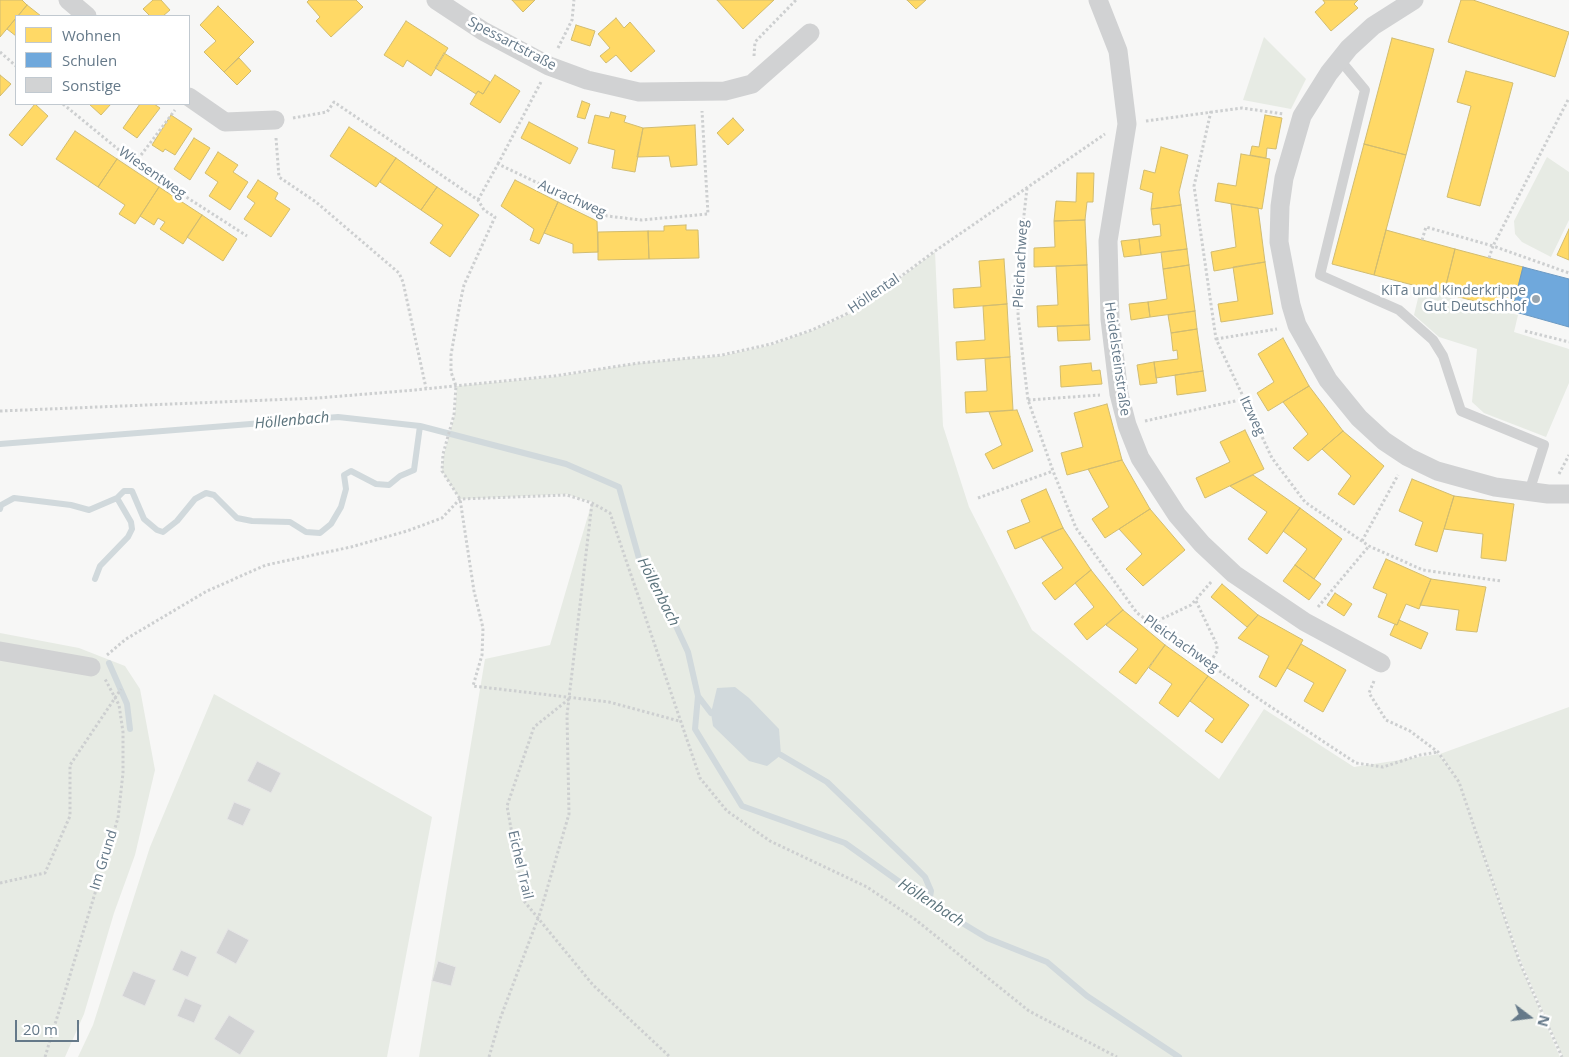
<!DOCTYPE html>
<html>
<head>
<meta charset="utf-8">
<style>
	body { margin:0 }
	#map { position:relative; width:1569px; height:1057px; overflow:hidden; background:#f7f7f6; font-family:"Open Sans",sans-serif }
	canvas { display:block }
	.legend { position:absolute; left:15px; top:15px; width:175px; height:90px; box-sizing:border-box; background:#fff; border:1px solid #c1c9d0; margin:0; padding:6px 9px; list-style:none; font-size:15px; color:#657989 }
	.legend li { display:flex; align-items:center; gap:10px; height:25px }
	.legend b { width:25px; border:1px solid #c1c9d0 }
	.north { position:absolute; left:1504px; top:992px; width:50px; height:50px; -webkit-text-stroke:4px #fff; paint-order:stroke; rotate:105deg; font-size:14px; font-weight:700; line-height:20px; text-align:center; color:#657989 }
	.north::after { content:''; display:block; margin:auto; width:18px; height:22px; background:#657989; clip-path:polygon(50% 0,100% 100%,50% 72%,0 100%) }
	.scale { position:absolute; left:15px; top:1020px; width:64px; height:22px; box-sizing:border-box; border:2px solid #657989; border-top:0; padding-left:6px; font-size:15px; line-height:18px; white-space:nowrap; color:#657989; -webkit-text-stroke:4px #fff; paint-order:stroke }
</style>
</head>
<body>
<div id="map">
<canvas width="1569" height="1057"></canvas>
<ul class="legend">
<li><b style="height:14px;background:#ffd966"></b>Wohnen</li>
<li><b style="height:14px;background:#6fa8dc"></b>Schulen</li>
<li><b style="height:14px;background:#d2d3d4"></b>Sonstige</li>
</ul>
<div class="north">N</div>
<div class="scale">20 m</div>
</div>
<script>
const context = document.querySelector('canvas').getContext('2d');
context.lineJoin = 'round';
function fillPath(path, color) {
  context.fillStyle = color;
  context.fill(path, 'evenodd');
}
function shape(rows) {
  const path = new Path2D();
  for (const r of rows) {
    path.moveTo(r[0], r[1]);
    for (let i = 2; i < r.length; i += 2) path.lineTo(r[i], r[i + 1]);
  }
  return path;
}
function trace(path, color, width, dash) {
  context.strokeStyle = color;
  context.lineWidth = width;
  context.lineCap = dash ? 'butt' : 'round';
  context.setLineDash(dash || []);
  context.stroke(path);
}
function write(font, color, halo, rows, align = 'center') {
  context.font = font + ' "Open Sans",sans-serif';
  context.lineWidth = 5;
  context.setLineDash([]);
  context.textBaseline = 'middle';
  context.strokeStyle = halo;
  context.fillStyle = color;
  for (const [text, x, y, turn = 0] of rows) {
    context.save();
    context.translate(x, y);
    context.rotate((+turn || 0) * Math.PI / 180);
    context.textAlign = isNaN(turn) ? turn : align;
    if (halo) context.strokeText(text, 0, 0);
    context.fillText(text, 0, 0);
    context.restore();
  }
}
fillPath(shape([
	[1264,37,1306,79,1291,109,1243,100],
	[1547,157,1569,172,1569,220,1551,257,1522,242,1515,234,1514,221],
	[935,252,943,426,969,507,1032,630,1219,779,1264,709,1354,767,1439,754,1459,782,1440,754,1569,707,1569,1057,1563,1057,1522,964,1462,792,1520,964,1560,1057,419,1057,485,659,550,645,592,502,566,494,460,499,442,471,444,454,455,414,457,386,555,377,640,363,722,356,772,345,814,330,858,310],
	[1420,290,1518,315,1514,332,1569,349,1569,383,1546,437,1484,413,1472,402,1477,349,1439,337,1414,315],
	[0,633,79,648,125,666,140,689,155,770,135,855,114,913,84,1014,65,1057,0,1057],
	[214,694,432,817,387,1057,78,1057,93,1025,150,847]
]), '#e7ebe4');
fillPath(shape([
	[735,687,749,698,779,729,781,755,767,766,749,761,713,726,711,713,717,688]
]), '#d1d9dc');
const homes = shape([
	[0,0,22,0,27,5,0,37,0,0],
	[153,0,161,0,170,10,163,16,150,16,143,9,153,0],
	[309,0,356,0,363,7,331,37,316,21,320,17,307,2,309,0],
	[512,0,535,0,523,12,512,0],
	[717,0,774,0,743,29,717,0],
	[907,0,926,0,916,9,907,0],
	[1323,0,1358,0,1354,4,1358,8,1331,31,1315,12,1325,3,1323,0],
	[1461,0,1473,0,1569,32,1555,77,1448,42,1461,0],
	[27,5,41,16,18,16,27,5],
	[218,6,254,42,224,72,204,52,216,41,200,25,218,6],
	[16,18,16,36,7,29,16,18],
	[616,18,624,28,630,22,655,51,631,72,616,55,606,63,600,56,610,48,598,34,616,18],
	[406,21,448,48,431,76,407,60,403,67,384,55,406,21],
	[576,25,595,31,590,46,571,40,576,25],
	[1392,38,1434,49,1406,155,1364,144,1392,38],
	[444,53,490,82,483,94,478,91,476,94,435,68,444,53],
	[239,58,251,71,237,85,224,72,239,58],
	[1466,71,1513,83,1480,206,1447,197,1471,106,1457,102,1466,71],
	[0,75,11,84,0,96,0,75],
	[495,75,520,91,500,123,470,104,478,91,483,94,495,75],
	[582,101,590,104,585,119,577,117,582,101],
	[35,104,48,116,22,146,9,135,35,104],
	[89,104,111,104,101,115,89,104],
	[140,104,154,104,160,108,137,138,123,128,140,104],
	[611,112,626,116,624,122,643,128,635,172,612,168,615,150,588,143,595,115,609,118,611,112],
	[171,115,192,129,175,155,165,149,163,152,152,145,171,115],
	[1265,115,1282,118,1276,149,1267,148,1266,158,1250,155,1252,146,1259,147,1265,115],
	[733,118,744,130,728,145,717,133,733,118],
	[529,122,578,148,570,164,521,138,529,122],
	[695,125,697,165,671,167,669,156,637,157,643,128,695,125],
	[349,127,396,158,376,187,330,156,349,127],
	[75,131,117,159,98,187,56,159,75,131],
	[194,138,210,148,190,180,174,169,194,138],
	[1364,144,1406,155,1374,275,1332,264,1364,144],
	[1161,147,1188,155,1179,192,1181,205,1151,209,1153,193,1140,189,1144,170,1155,173,1161,147],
	[218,152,238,165,233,172,248,182,230,210,209,196,218,182,205,173,218,152],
	[1241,154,1270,159,1262,209,1215,201,1218,183,1236,186,1241,154],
	[396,158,437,187,421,210,380,182,396,158],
	[117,159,159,187,135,224,119,214,125,205,98,187,117,159],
	[1077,173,1094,173,1093,202,1087,202,1085,220,1054,221,1056,201,1076,202,1077,173],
	[258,180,278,193,275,199,290,209,271,237,244,219,255,203,247,197,258,180],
	[515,180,558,202,539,244,530,240,534,229,501,206,515,180],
	[159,187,202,215,183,244,160,229,165,222,158,218,154,225,140,216,159,187],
	[437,187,479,215,450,257,430,243,443,225,421,210,437,187],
	[558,202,597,221,598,252,573,253,573,244,544,233,558,202],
	[1231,204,1258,208,1265,262,1214,271,1211,252,1236,247,1231,204],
	[1181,205,1187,249,1141,255,1139,239,1161,236,1160,224,1153,225,1151,209,1181,205],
	[202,215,237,239,223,261,187,237,202,215],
	[1085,220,1087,265,1034,267,1034,248,1055,247,1054,221,1085,220],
	[686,225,686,230,698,230,699,258,649,259,648,231,664,231,664,226,686,225],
	[1569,229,1569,260,1557,255,1569,229],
	[1386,230,1455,249,1444,293,1374,275,1386,230],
	[648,231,649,259,598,260,598,232,648,231],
	[1139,239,1141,255,1124,257,1121,241,1139,239],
	[1187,249,1189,265,1163,269,1161,252,1187,249],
	[1455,249,1523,267,1512,311,1444,293,1455,249],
	[1004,259,1007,304,954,308,953,289,981,287,979,261,1004,259],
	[1265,262,1273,314,1221,322,1218,304,1238,301,1233,267,1265,262],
	[1087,265,1089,325,1038,327,1037,306,1058,305,1056,266,1087,265],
	[1189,265,1195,311,1150,317,1148,302,1167,299,1163,269,1189,265],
	[1148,302,1150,317,1131,320,1129,304,1148,302],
	[1007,304,1010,357,957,360,956,342,985,340,983,306,1007,304],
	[1195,311,1197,329,1171,333,1168,315,1195,311],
	[1089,325,1090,340,1058,341,1057,326,1089,325],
	[1197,329,1203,371,1156,378,1154,362,1178,359,1177,350,1173,351,1171,333,1197,329],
	[1283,338,1309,386,1268,411,1257,393,1274,382,1258,354,1283,338],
	[1010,357,1013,410,966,413,965,392,987,391,985,359,1010,357],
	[1154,362,1157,383,1140,385,1137,365,1154,362],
	[1091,363,1092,371,1100,370,1102,384,1061,387,1060,366,1091,363],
	[1203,371,1206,391,1177,395,1175,375,1203,371],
	[1309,386,1343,431,1308,461,1293,448,1308,434,1283,402,1309,386],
	[1107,404,1122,460,1067,475,1061,453,1083,447,1074,413,1107,404],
	[1017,410,1033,451,993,469,985,454,1002,445,989,412,1017,410],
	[1245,430,1264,469,1205,498,1196,478,1230,462,1220,442,1245,430],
	[1343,431,1384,466,1354,505,1338,494,1351,476,1322,449,1343,431],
	[1122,460,1150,509,1105,538,1092,519,1109,507,1088,469,1122,460],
	[1253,475,1300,508,1267,554,1248,539,1267,512,1230,486,1253,475],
	[1412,479,1454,496,1437,552,1415,545,1423,522,1399,511,1412,479],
	[1046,489,1063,528,1015,549,1007,531,1030,522,1021,500,1046,489],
	[1454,496,1514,504,1506,561,1481,558,1483,534,1444,529,1454,496],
	[1300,508,1342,539,1314,579,1295,565,1307,549,1283,531,1300,508],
	[1150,509,1185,550,1143,586,1126,569,1142,554,1119,529,1150,509],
	[1063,528,1091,570,1055,600,1042,583,1063,568,1041,537,1063,528],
	[1386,559,1431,579,1419,609,1406,604,1397,625,1378,617,1387,594,1373,588,1386,559],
	[1295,565,1321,584,1309,600,1283,581,1295,565],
	[1091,570,1123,610,1087,640,1074,624,1094,607,1075,583,1091,570],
	[1431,579,1486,587,1477,632,1456,630,1459,610,1420,605,1431,579],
	[1222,584,1258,615,1247,627,1211,597,1222,584],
	[1335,593,1352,604,1344,616,1327,605,1335,593],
	[1123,610,1165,645,1136,684,1119,672,1138,649,1106,625,1123,610],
	[1258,615,1303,640,1276,687,1259,677,1269,656,1238,638,1258,615],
	[1399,620,1428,633,1421,649,1390,635,1395,624,1397,625,1399,620],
	[1301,644,1346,670,1323,712,1304,701,1314,683,1287,668,1301,644],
	[1165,645,1208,676,1178,717,1159,703,1172,684,1149,668,1165,645],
	[1208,676,1249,705,1222,743,1205,731,1214,719,1190,701,1208,676]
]);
fillPath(homes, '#ffd966');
trace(homes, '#d1bc70', 1);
const schools = shape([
	[1523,267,1569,279,1569,327,1512,311,1523,267]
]);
fillPath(schools, '#6fa8dc');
trace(schools, '#6c9ac3', 1);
trace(shape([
	[0,444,338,417,420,426,566,464,619,487,640,562,658,587,688,652,698,696,695,729,742,806,845,843,929,903,987,938,1047,962,1087,996,1179,1057],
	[0,509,1,505,14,498,71,505,89,510,117,498,124,491,132,491,144,519,157,530,163,532,177,521,195,499,206,493,214,495,237,518,252,521,290,522,306,532,320,533,331,524,341,507,346,489,344,475,351,471,376,484,389,485,400,476,414,470,420,426],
	[95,579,100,566,128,537,132,529,131,522,117,498],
	[109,663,127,704,130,729],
	[698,696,711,713],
	[781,755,827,782,912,864,925,877,931,891,929,903]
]), '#d1d9dc', 6);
const building = shape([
	[257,761,281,773,271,793,247,781,257,761],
	[234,802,251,809,243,826,227,819,234,802],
	[228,929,249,940,236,964,216,953,228,929],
	[181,950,197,957,188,977,172,970,181,950],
	[438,961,456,967,451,986,432,981,438,961],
	[133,971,156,980,145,1006,122,996,133,971],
	[185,998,202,1005,194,1023,177,1016,185,998],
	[229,1015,255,1031,240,1055,214,1039,229,1015]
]);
fillPath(building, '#d2d3d4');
trace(building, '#e6e6e6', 1);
trace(shape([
	[558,48,572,20,574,0],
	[0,52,16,66],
	[754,56,755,42,796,0],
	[63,104,141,168,247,236],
	[1211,111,1194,186,1216,339,1272,458,1305,502,1369,546,1423,570,1501,581],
	[293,118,327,112,334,102,478,200,484,210,495,217,464,285,460,303,451,355,451,372,456,386,454,415,443,454,442,471,460,499,474,591,483,628,482,655,473,686,609,702,679,721],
	[1146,121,1242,108,1284,114],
	[276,138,279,177,316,202,399,273,403,282,426,388],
	[135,163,175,110],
	[498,164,541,82],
	[1027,188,1019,260,1018,316,1028,400,1053,471,1076,528,1137,613,1262,701,1356,763,1383,767,1420,755,1438,752],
	[478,200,498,164,607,216,641,220,708,214,702,111],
	[1422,240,1426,227,1493,246,1569,98],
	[1489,258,1493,246,1569,273],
	[1525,331,1569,342],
	[1216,339,1277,329],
	[1028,400,1100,395],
	[0,411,318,398,415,390,554,376,639,363,722,355,771,344,812,330,857,309,935,251,1105,134],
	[1145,421,1244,399],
	[1559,474,1569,455],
	[978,498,1053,471],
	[1362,541,1398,475],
	[1196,601,1217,645,1217,651,1210,663],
	[1318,607,1369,546],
	[1153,623,1191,605,1212,581],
	[107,655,126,639,207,591,266,565,351,547,407,531,442,518,460,499,567,495,592,503,610,513,700,778,727,811,770,841,867,887,916,920,1029,1011,1117,1057],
	[1374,681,1369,693,1386,720,1410,731,1438,752,1459,782,1520,963,1562,1057],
	[569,699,534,727,507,806,524,901,593,985,670,1057],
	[0,883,45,873,70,816,70,765,121,689],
	[45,1057,118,818,123,773,123,732,119,705,105,679],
	[489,1057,500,1019,540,913,569,814,567,715,592,503]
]), '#cdcfd0', 3, [2.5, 2.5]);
trace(shape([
	[1340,60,1365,90,1320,275,1399,310,1433,340,1443,356,1461,411,1544,445,1529,492]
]), '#d1d2d3', 10);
trace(shape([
	[68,0,87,16],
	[436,0,483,31,549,66,587,80,639,92,725,91,752,84,810,33],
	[1098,0,1118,51,1127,124,1108,241,1110,319,1119,394,1127,425,1140,458,1177,515,1202,544,1234,574,1305,622,1381,663],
	[1414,0,1373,26,1349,48,1329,73,1302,116,1284,178,1280,206,1279,242,1291,305,1297,325,1328,380,1359,418,1384,441,1408,457,1437,471,1495,487,1548,494,1569,494],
	[189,97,225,122,275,120],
	[0,651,91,667]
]), '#d1d2d3', 19);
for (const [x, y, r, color] of [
	[1536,299,5,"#98a5af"]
]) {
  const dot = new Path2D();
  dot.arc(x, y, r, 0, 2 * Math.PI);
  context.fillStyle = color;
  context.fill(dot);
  trace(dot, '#fff', 2);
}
write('14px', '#657989', '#fff', [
	["Spessartstraße",512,44,28],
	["Wiesentweg",152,173,35],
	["Aurachweg",572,199,24],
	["Pleichachweg",1021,264,-87],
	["Höllental",874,294,-34],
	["Heidelsteinstraße",1117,359,82],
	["Itzweg",1252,416,65],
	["Pleichachweg",1181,644,35],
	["Im Grund",104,860,-73],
	["Eichel Trail",520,865,77]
]);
write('14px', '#657989', '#fff', [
	["KiTa und Kinderkrippe",1526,291],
	["Gut Deutschhof",1526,307]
], 'right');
write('italic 15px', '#5c747d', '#fff', [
	["Höllenbach",292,421,-5],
	["Höllenbach",658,592,63],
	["Höllenbach",931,903,33]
]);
</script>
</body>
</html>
